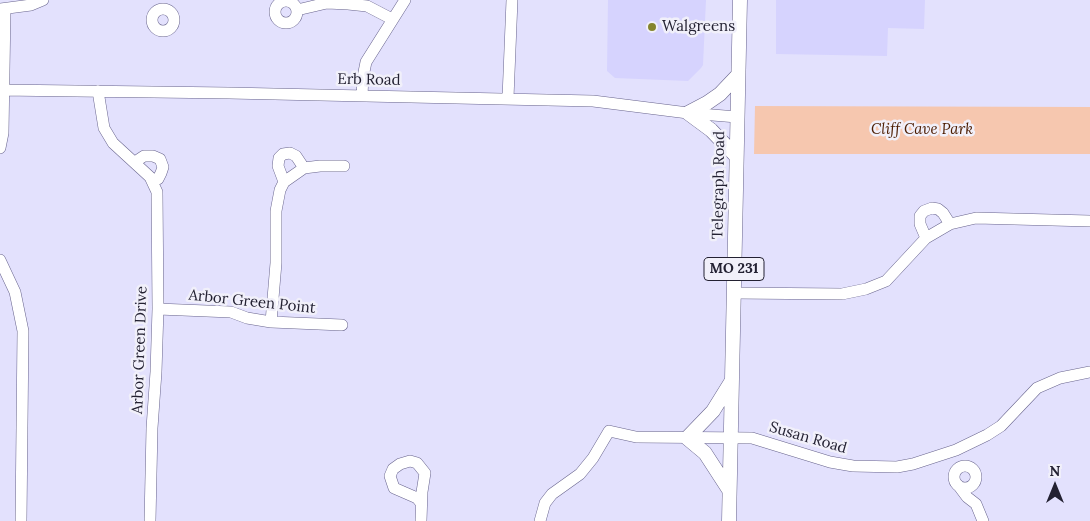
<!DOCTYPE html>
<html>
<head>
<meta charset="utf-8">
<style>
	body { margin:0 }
	#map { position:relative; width:1090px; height:521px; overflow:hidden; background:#e3e1fd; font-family:Lora,serif }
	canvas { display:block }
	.north { position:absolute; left:1030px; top:461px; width:50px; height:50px; -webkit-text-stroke:4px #f1f0fa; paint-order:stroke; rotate:0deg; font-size:14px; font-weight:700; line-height:20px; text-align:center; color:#232132 }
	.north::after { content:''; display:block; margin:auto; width:18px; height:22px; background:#232132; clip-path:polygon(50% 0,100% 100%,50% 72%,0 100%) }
</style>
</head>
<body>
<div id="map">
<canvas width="1090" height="521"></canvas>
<div class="north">N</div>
</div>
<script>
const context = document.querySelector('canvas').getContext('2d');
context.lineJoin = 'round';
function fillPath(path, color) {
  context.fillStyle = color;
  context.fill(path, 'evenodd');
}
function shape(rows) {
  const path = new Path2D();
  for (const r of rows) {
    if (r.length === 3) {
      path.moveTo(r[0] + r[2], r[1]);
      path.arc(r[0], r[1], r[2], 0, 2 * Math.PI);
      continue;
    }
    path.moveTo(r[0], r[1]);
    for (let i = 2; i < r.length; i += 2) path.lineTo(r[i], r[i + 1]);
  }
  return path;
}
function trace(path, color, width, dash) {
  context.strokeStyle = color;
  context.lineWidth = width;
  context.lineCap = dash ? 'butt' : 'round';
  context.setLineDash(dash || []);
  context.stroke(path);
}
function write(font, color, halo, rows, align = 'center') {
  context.font = font + ' Lora,serif';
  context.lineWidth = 5;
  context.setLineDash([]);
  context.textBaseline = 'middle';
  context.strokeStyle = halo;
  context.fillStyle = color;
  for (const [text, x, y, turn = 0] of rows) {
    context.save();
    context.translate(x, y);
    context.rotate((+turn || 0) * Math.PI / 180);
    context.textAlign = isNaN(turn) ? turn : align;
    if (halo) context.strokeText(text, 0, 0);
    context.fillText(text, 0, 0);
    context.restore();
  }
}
fillPath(shape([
	[608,0,706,0,703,65,701,68,688,81,615,78,607,71],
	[776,0,925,0,924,29,888,28,887,56,776,54]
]), '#d6d3fe');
fillPath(shape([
	[755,106,1090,107,1090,154,754,154]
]), '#f6c7af');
const minor = shape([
	[286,12,11],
	[0,9,31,5,43,0],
	[163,20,11],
	[297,10,327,3,348,4,367,6,392,19],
	[0,90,229,93,593,101,688,113,737,117],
	[98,91,104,128,113,143,150,177,157,192,158,309,156,372,152,428,150,521],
	[362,95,363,77,366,62,405,0],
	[508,98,512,0],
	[0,148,3,133,5,9],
	[135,162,144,156,153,156,160,159,163,167,161,173,158,179,153,181],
	[284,182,278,166,279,158,283,154,290,153,296,156,304,168],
	[926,238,920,224,920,216,924,211,932,208,938,209,943,213,950,224],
	[0,260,15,292,23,331,21,521],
	[734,293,842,294,866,289,886,281,926,238,950,224,976,218,1090,221],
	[158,309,231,312,247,318,271,322,342,325],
	[271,322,276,263,276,211,280,190,284,182,304,168,320,166,344,166],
	[965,477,11],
	[958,485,967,497,976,504,983,521],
	[421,503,417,498,394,488,390,476,393,469,400,464,410,461,417,463,425,473,422,492,421,521],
	[540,521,545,503,552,494,580,474,593,458,609,431,636,437,752,438,830,462,853,466,897,467,913,464,956,450,987,435,1001,426,1037,388,1060,378,1090,372]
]);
const major = shape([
	[736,156,711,130,688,113,707,103,720,94,738,75],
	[729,490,705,453,687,438,713,411,731,382],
	[729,521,740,0]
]);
trace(minor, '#68648d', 12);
trace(major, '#68648d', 15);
trace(minor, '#fff', 11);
trace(major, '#fff', 14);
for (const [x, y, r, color] of [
	[652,27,5,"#85842e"]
]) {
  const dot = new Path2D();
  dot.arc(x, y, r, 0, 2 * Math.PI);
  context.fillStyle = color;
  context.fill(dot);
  trace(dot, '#f1f0fa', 2);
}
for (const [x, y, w] of [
	[734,269,60]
]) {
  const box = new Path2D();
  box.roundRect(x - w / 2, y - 11.5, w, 23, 4);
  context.fillStyle = '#f1f0fa';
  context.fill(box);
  trace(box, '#232132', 1);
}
write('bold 14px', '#232132', null, [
	["MO 231",734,269]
]);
write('15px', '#232132', '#f1f0fa', [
	["Walgreens",662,27]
], 'left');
write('15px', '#232132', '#f1f0fa', [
	["Erb Road",369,80,1],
	["Telegraph Road",719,185,-89],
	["Arbor Green Point",252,302,6],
	["Arbor Green Drive",140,350,-88],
	["Susan Road",808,438,16]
]);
write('italic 15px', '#4c1c00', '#f1f0fa', [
	["Cliff Cave Park",922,130]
]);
</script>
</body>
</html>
